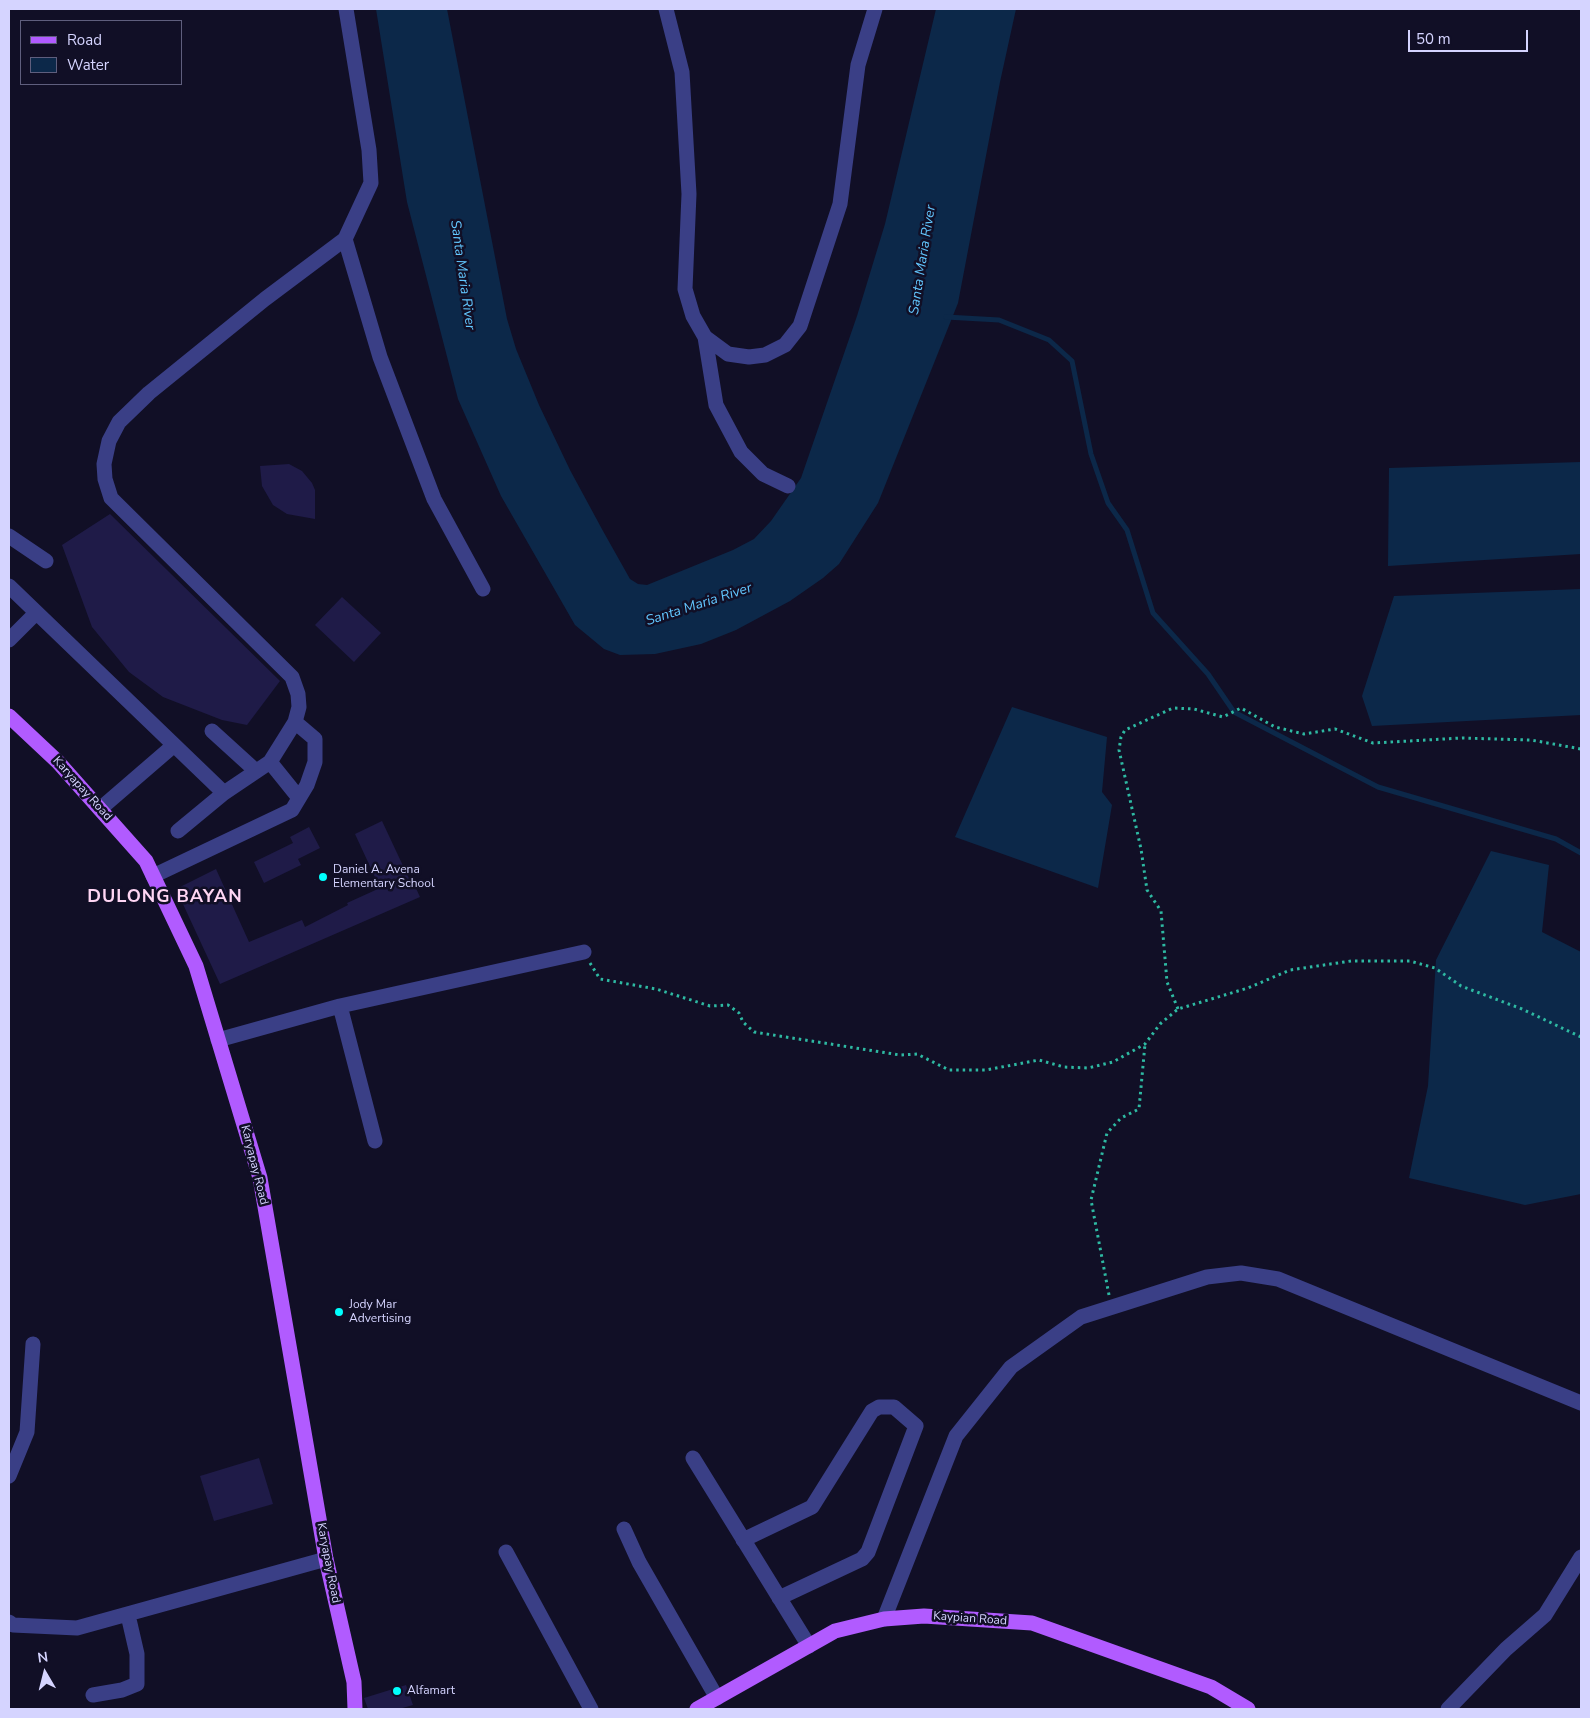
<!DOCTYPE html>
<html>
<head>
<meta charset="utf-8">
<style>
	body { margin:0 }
	#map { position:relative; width:1590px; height:1718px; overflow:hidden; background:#110f26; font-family:"Nunito Sans",sans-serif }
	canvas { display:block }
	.frame { position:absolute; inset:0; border:10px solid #d5d4ff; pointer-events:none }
	.legend { position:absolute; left:20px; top:20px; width:162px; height:65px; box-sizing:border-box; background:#110f26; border:1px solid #5f5e7d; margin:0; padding:6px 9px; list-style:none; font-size:15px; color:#d5d4ff }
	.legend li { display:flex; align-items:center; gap:10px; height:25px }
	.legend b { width:25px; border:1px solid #5f5e7d }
	.north { position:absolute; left:20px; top:1648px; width:50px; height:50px; -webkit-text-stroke:4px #110f26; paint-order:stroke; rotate:352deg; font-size:14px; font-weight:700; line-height:20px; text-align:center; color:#d5d4ff }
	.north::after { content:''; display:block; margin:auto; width:18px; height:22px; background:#d5d4ff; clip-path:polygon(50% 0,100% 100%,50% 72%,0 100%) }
	.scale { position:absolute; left:1408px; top:30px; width:120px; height:22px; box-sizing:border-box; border:2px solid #d5d4ff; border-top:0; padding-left:6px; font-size:15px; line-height:18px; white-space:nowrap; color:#d5d4ff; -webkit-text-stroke:4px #110f26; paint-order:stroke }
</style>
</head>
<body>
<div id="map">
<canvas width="1590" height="1718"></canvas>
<div class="frame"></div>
<ul class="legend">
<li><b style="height:6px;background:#b15bff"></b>Road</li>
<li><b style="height:14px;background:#0c2849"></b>Water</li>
</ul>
<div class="north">N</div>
<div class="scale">50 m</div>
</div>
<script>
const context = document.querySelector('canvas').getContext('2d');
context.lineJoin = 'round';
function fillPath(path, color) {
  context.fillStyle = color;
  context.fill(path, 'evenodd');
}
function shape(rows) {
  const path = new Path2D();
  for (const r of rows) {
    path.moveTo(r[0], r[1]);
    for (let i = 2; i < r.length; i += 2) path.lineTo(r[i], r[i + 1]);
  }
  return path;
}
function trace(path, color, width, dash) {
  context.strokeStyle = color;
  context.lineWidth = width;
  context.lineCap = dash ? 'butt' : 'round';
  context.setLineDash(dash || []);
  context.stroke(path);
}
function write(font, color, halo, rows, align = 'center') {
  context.font = font + ' "Nunito Sans",sans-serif';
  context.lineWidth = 5;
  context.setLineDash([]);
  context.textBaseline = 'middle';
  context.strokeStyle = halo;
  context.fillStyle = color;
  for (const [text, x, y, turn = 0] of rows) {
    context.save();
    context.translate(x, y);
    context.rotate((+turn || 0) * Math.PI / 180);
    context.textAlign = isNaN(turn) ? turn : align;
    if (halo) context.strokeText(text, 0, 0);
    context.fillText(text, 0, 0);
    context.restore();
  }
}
fillPath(shape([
	[376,9,447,9,507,319,516,349,539,405,570,470,603,531,630,579,638,584,647,585,733,550,754,539,771,521,801,478,857,316,885,224,936,9,1016,9,1000,82,958,303,878,503,839,564,823,578,790,601,736,630,701,644,655,654,620,655,604,649,575,625,501,496,458,399,407,202],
	[1581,462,1581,554,1388,566,1389,468],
	[1581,589,1581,715,1372,726,1362,696,1394,596],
	[1012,707,1107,737,1102,792,1112,805,1098,888,955,837],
	[1491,851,1549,865,1542,932,1581,952,1581,1194,1525,1205,1409,1178,1428,1086,1436,960]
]), '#0c2849');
trace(shape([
	[946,317,999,320,1049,340,1072,361,1091,454,1108,503,1127,530,1153,613,1208,674,1234,712,1378,787,1556,839,1581,853]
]), '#0c2849', 5);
fillPath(shape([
	[289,464,302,471,312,483,315,490,315,519,287,514,273,505,262,486,260,466],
	[110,514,280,681,247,725,222,720,163,697,129,672,92,627,62,545],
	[342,597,381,633,354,662,315,625],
	[382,821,412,885,414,884,420,897,220,984,176,889,216,869,249,942,302,920,305,927,348,905,347,903,380,888,355,834],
	[309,827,320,848,298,859,301,865,264,883,254,862,293,843,290,837],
	[259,1458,273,1504,214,1521,200,1476],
	[406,1685,413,1705,399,1709,368,1709,364,1698]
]), '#1f1b48');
trace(shape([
	[590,963,600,979,656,989,710,1006,728,1005,739,1013,743,1022,754,1032,900,1055,917,1054,949,1070,986,1070,1039,1060,1064,1067,1088,1068,1113,1062,1145,1044,1160,1024,1178,1009,1248,988,1290,970,1351,961,1410,961,1435,968,1461,986,1522,1009,1581,1037],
	[1178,1009,1167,982,1161,911,1147,890,1141,849,1119,750,1121,737,1125,730,1173,708,1194,709,1223,717,1241,708,1275,727,1304,734,1335,729,1373,743,1462,738,1531,740,1581,749],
	[1109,1295,1091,1200,1107,1133,1121,1118,1139,1109,1145,1044]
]), '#2eb9a2', 3, [2.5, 4]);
trace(shape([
	[666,9,682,72,689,194,685,289,693,316,705,337,728,354,749,357,765,355,785,345,800,326,840,204,858,65,875,9],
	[345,239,380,357,434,499,483,589],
	[705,337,716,405,741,452,763,474,788,486],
	[9,536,46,561],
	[9,586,224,793],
	[9,640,36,613],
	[212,731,256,771],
	[270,762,299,798],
	[100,809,173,746],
	[178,831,224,793,270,762,295,722,299,707,298,694,292,677,111,498,105,479,104,464,109,441,119,422,149,393,265,299,345,239,371,183,369,150,346,9],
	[153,876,292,810,307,785,315,762,315,739,295,722],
	[340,1006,375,1141],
	[218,1040,340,1006,584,952],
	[693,1458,809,1646],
	[9,1476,27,1432,33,1344],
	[624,1529,639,1562,717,1698],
	[743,1540,812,1507,872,1411,879,1407,894,1407,916,1426,868,1552,862,1559,779,1598],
	[506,1552,591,1709],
	[884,1619,956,1436,1011,1367,1081,1317,1207,1277,1241,1273,1278,1279,1581,1403],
	[9,1622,13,1625,77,1628,326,1559],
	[93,1695,122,1690,137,1684,137,1654,128,1615],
	[1448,1709,1506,1649,1545,1615,1581,1557]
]), '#3a3f86', 15);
trace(shape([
	[9,716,58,762,146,861,196,966,260,1178,326,1559,354,1682,355,1709],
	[697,1709,835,1631,884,1619,924,1616,1032,1623,1211,1687,1248,1709]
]), '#b15bff', 15);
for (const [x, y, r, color] of [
	[323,877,5,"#00fffe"],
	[339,1312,5,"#00fffe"],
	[397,1691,5,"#00fffe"]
]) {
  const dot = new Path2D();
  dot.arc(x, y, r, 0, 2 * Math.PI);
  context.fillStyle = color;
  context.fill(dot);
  trace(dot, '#110f26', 2);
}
write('12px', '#d5d4ff', '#110f26', [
	["Karyapay Road",82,789,48],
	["Karyapay Road",254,1165,76],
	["Karyapay Road",328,1563,79],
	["Kaypian Road",970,1619,4]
]);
write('12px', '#d5d4ff', '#110f26', [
	["Daniel A. Avena",333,870],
	["Elementary School",333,884],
	["Jody Mar",349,1305],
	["Advertising",349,1319],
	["Alfamart",407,1691]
], 'left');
write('italic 14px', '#62c7ff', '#110f26', [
	["Santa Maria River",923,260,-81],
	["Santa Maria River",462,275,82],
	["Santa Maria River",699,605,-18]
]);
context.letterSpacing = '1px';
write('bold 18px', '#ffd6f4', '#110f26', [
	["DULONG BAYAN",165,898]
]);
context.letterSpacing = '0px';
</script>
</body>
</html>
